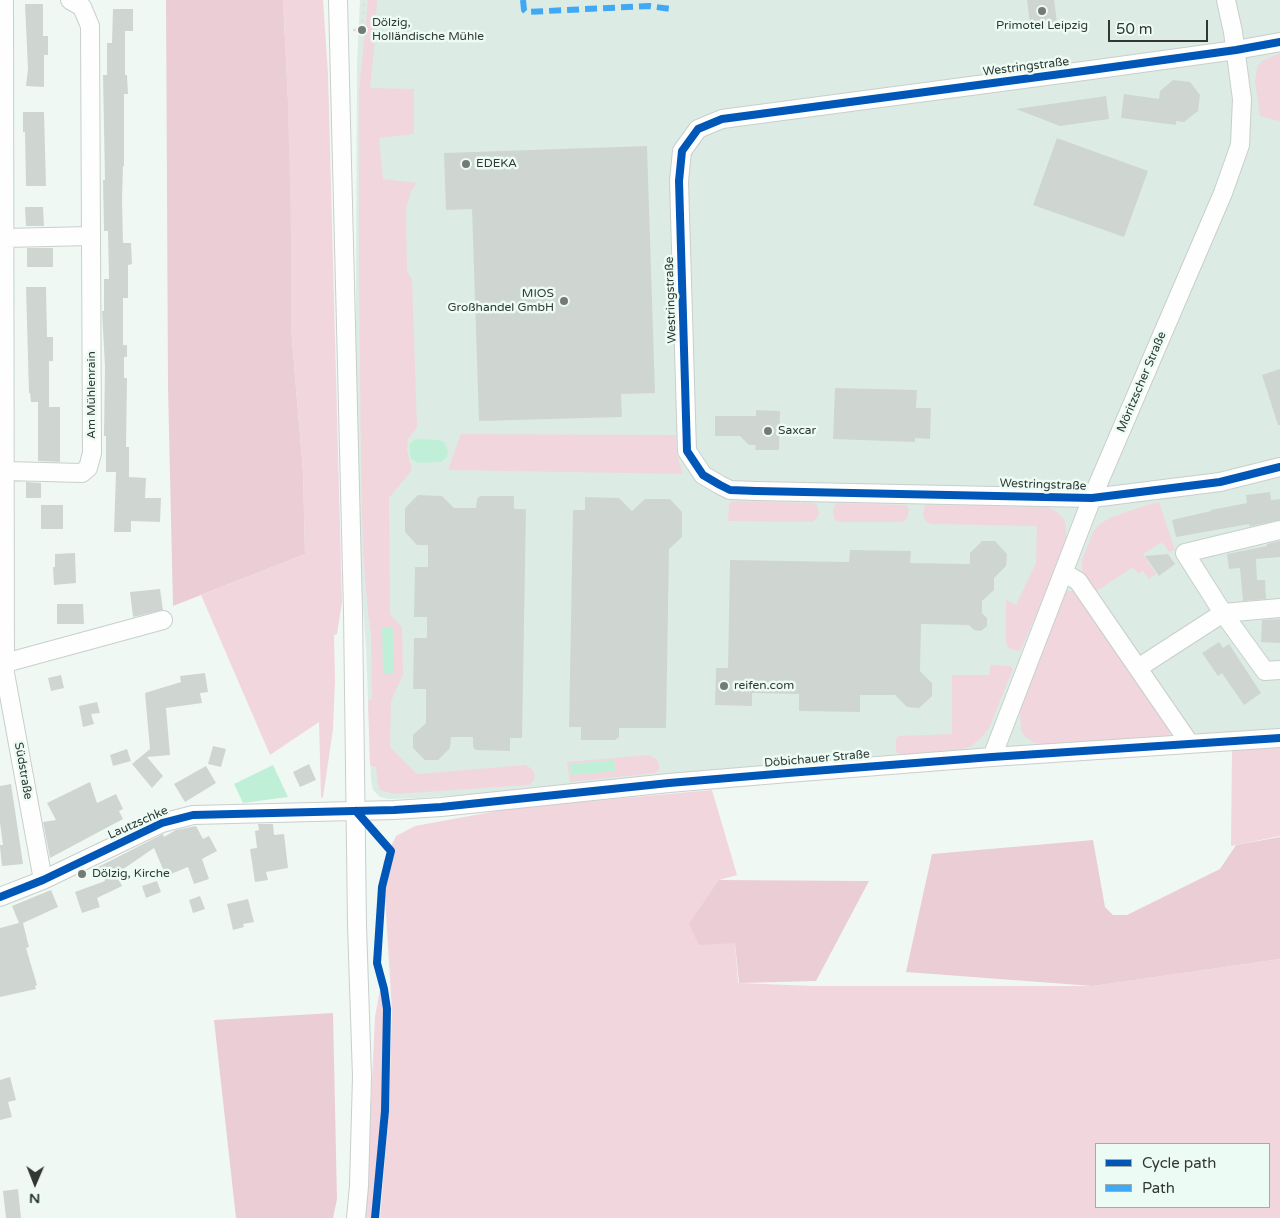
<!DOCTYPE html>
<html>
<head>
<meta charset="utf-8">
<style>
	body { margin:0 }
	#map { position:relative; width:1280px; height:1218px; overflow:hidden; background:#f0f8f4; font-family:"Varela Round",sans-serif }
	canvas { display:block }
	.legend { position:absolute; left:1095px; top:1143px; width:175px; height:65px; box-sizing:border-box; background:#ecfcf4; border:1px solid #a1aea7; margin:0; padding:6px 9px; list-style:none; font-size:15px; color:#313834 }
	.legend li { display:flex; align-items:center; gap:10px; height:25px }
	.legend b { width:25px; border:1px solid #a1aea7 }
	.north { position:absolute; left:10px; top:1158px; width:50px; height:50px; -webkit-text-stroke:4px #ecfcf4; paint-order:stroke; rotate:181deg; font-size:14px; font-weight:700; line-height:20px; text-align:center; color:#313834 }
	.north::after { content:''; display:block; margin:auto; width:18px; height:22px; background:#313834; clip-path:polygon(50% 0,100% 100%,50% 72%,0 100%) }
	.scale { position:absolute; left:1108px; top:20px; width:100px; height:22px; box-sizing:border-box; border:2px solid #313834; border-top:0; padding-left:6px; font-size:15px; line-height:18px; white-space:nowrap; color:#313834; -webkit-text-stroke:4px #ecfcf4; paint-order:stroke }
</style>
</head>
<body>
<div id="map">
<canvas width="1280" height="1218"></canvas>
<ul class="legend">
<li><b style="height:6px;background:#0057b8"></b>Cycle path</li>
<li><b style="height:6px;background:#3fa9f5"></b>Path</li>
</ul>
<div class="north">N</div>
<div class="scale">50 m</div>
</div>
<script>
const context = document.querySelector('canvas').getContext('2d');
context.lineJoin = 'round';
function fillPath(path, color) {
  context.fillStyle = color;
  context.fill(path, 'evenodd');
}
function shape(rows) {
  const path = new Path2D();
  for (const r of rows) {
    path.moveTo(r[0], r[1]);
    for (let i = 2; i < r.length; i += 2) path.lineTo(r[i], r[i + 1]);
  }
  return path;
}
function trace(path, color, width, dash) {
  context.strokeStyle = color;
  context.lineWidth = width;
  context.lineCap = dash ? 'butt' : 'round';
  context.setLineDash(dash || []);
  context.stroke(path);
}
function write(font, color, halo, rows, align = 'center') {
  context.font = font + ' "Varela Round",sans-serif';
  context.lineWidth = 5;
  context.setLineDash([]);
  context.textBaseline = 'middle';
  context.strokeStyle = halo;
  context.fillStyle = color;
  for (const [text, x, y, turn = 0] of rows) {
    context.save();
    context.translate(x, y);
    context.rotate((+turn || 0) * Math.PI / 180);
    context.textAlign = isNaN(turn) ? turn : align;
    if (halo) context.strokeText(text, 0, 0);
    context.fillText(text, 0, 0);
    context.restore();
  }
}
fillPath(shape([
	[360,0,1280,0,1280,740,715,775,422,798,389,799,380,797,373,790,371,780,366,647,355,494,357,63]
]), '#dcece4');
fillPath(shape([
	[283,0,323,0,328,73,342,602,337,634,334,635,335,681,333,729,323,797,321,798,319,722,270,755,201,595,305,554,303,472,291,328,288,101],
	[368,0,377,0,374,50,370,88,414,89,414,134,379,138,383,179,417,183,411,191,406,209,407,271,412,279,417,427,408,439,407,450,412,470,389,498,390,614,402,627,403,674,391,701,390,747,417,774,525,765,532,769,535,774,534,780,529,785,394,794,380,790,378,785,376,767,370,765,368,701,372,699,371,633,368,613,363,553,361,466,359,276,359,91],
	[1280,53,1280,121,1279,121,1260,116,1255,81,1257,68,1262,61],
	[461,434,676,435,677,454,683,474,448,470],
	[732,501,814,503,817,505,819,513,817,518,812,522,728,521,729,505],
	[1159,502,1175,550,1169,552,1164,544,1160,543,1143,554,1156,574,1149,579,1143,571,1138,574,1133,567,1095,592,1082,570,1082,560,1093,532,1099,525,1109,518,1147,505],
	[837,503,906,505,909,509,908,515,905,521,900,522,839,522,835,520,833,514,834,507],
	[925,505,1047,507,1054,510,1064,519,1066,528,1066,538,1064,550,1021,649,1018,651,1011,649,1008,647,1006,642,1006,600,1016,605,1036,563,1037,526,931,524,925,521,923,515],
	[1066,591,1074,591,1079,593,1172,732,1168,736,1045,745,1033,742,1025,737,1021,730,1020,710],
	[990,665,1010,666,1013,669,989,728,982,737,970,747,959,750,903,755,896,752,896,739,898,736,952,734,952,675,990,675],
	[1280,747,1280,836,1231,846,1232,750],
	[649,755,656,759,659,764,659,769,656,773,570,782,567,762],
	[614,760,615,771,571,775,570,764],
	[712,790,737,875,719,880,735,943,738,983,813,986,1093,986,1280,959,1280,1218,380,1218,389,1111,392,1012,383,863,396,836,415,826,513,808],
	[1096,1144,1269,1144,1269,1207,1096,1207],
	[380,989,384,1010,381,1111,375,1206,373,1218,363,1218,369,1148,375,1017]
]), '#f1d6de');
fillPath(shape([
	[166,0,283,0,288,101,291,237,291,328,303,472,305,554,173,606,168,387],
	[1280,837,1280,959,1093,986,906,972,932,854,1093,840,1105,907,1113,915,1127,915,1220,869,1236,845],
	[719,880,868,881,869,881,816,981,739,983,735,943,699,945,689,924],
	[333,1013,337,1199,333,1218,236,1218,214,1020]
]), '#ebcdd6');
fillPath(shape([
	[421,439,439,440,444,442,448,451,447,457,441,462,418,463,411,459,409,445,414,440],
	[393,627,394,674,383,674,382,628],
	[614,760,615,771,571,775,570,764],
	[273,765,288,797,243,803,234,784]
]), '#c0efd8');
fillPath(shape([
	[1027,0,1054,0,1057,22,1030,25],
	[25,4,43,4,43,36,48,36,48,55,44,55,44,87,26,86,28,69],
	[113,9,133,9,133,31,125,31,125,75,127,75,128,94,124,94,124,166,123,166,122,200,123,243,131,243,132,264,128,265,128,298,123,298,123,345,127,345,127,357,124,357,124,378,127,378,126,447,129,447,129,477,146,478,145,498,161,498,160,522,131,521,131,532,114,532,116,472,106,472,106,436,104,436,105,367,102,311,104,311,104,279,109,279,108,231,104,231,103,180,105,180,103,75,107,75,107,43,112,43],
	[1173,80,1190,82,1200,95,1198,111,1184,122,1176,121,1176,125,1121,118,1124,94,1159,99,1160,91],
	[1106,96,1109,119,1060,126,1016,109],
	[23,112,44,112,46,186,26,186,25,132,23,132],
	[1057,138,1148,171,1124,237,1033,205],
	[647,146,655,393,621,394,622,417,479,421,472,209,446,210,444,153],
	[25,207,43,207,44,226,26,226],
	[27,248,53,248,53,267,27,267],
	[26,287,46,287,47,337,53,337,53,361,49,361,49,407,60,407,60,462,38,461,38,402,31,402,30,393,29,393],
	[1280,369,1280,425,1278,425,1262,375],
	[835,388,917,390,916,408,931,408,930,439,915,438,915,442,833,439],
	[756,410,780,411,779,450,755,450,756,445,749,445,740,436,715,436,715,416,756,416],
	[26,482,41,483,41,498,26,498],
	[1270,492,1271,500,1280,499,1280,520,1251,526,1249,526,1249,524,1176,537,1172,520,1211,511,1211,510,1247,503,1246,495],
	[418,495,442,496,454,508,476,508,477,499,480,496,514,496,514,509,526,509,522,738,510,738,510,751,476,750,473,747,473,737,451,737,450,748,438,760,425,760,413,748,413,735,426,723,426,689,413,689,414,638,427,638,427,617,414,617,415,567,428,567,428,545,417,545,405,532,405,508],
	[585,497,619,498,632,511,645,499,670,499,682,512,682,537,669,549,666,728,619,728,619,737,615,740,581,740,581,727,569,727,573,510,585,510],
	[41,505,63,505,63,529,41,529],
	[982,541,995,541,1007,554,1006,566,994,578,994,590,982,601,982,613,987,618,987,626,981,631,974,630,969,625,921,624,920,671,932,683,932,696,919,708,907,707,895,695,860,695,860,712,799,711,799,694,752,693,752,706,715,705,716,668,728,668,730,560,849,562,850,550,911,551,910,563,970,564,970,553],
	[1280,541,1280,557,1256,559,1257,580,1265,580,1266,599,1243,601,1240,568,1229,569,1227,554,1267,546,1267,544],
	[75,553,76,583,54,585,53,567,55,567,55,554],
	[1168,554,1175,564,1159,576,1145,556],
	[160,589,163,610,133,617,130,592],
	[57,604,83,604,84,624,57,624],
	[1280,619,1280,643,1261,642,1262,620],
	[1219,642,1223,648,1229,644,1261,693,1244,705,1222,673,1218,676,1202,653],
	[205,673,208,692,200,693,202,703,166,708,170,755,147,757,163,776,152,788,132,764,150,749,145,693,181,682,180,676],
	[61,675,64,688,51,691,48,678],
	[97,702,100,713,91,714,94,724,83,727,79,706],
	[213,746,226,749,221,767,208,764],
	[127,749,131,761,113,766,110,755],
	[309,764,316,780,300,787,293,772],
	[206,766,216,783,185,802,174,784],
	[90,782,97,803,116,794,123,809,119,811,123,819,50,858,43,822,56,820,47,803],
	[11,784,23,864,2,866,0,847,0,845,3,845,0,823,0,786],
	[258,824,273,824,274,835,284,834,288,868,266,872,268,880,255,882,250,849,257,848,255,831,259,830],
	[196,826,203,839,209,836,217,851,202,859,209,879,194,884,188,867,166,876,154,848,116,874,122,886,97,898,100,907,82,913,75,892,105,881,98,867,163,834,164,837,176,830],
	[157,881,161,892,146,898,142,886],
	[51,890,58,907,23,923,29,947,26,948,37,985,35,986,36,989,0,997,0,928,19,923,12,906],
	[200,896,205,909,193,913,189,900],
	[248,899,254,922,243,924,244,927,233,930,227,904],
	[10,1077,16,1100,8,1102,12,1117,0,1120,0,1080],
	[18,1189,21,1218,6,1218,3,1191]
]), '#cfd6d2');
const minor = shape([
	[4,0,5,673,43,880],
	[338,0,353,611,357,925,362,1077,359,1186,356,1218],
	[1280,42,1236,50,1091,70,722,119,698,129,682,151,679,181,687,451,703,475,720,485,730,490,756,491,1092,498,1220,482,1280,467],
	[5,238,91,236],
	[5,471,82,473,88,468,92,453,90,26,82,7,70,0],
	[1280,530,1185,553,1223,613,1265,671,1280,670],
	[1064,573,1078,581,1190,744],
	[5,663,163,620],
	[1138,668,1223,613,1280,608],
	[992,757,1092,498,1223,193,1240,145,1242,99,1233,32,1226,0],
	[0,897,43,880,162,823,193,815,394,810,441,807,669,783,788,773,992,757,1280,738]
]);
trace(minor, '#c8cfcc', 20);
trace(shape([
	[353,30,362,30,364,0]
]), '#dee0df', 2.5, [4, 4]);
trace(minor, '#fdfefd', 18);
trace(shape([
	[523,0,524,10,526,12,649,6,670,9]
]), '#3fa9f5', 6, [12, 6]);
trace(shape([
	[1280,42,1236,50,1091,70,722,119,698,129,682,151,679,181,687,451,703,475,720,485,730,490,756,491,1092,498,1220,482,1280,467],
	[356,811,391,851,382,887,377,963,384,989,387,1009,385,1111,375,1218],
	[0,897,43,880,162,823,193,815,394,810,441,807,669,783,788,773,992,757,1280,738]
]), '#0057b8', 8);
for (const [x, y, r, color] of [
	[1042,11,5,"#747b77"],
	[362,30,5,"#747b77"],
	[466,164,5,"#747b77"],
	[564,301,5,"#747b77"],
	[768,431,5,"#747b77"],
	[724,686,5,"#747b77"],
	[82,874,5,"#747b77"]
]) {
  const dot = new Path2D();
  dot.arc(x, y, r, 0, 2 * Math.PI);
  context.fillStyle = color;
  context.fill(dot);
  trace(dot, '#ecfcf4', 2);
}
write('12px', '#313834', '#ecfcf4', [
	["Dölzig,",372,23],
	["Holländische Mühle",372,37],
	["Primotel Leipzig",1042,26,"center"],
	["EDEKA",476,164],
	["MIOS",554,294,"right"],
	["Großhandel GmbH",554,308,"right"],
	["Saxcar",778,431],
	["reifen.com",734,686],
	["Dölzig, Kirche",92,874]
], 'left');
write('12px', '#313834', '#ecfcf4', [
	["Westringstraße",1026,67,-7],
	["Westringstraße",671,300,-92],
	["Möritzscher Straße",1142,382,-67],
	["Am Mühlenrain",92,395,-90],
	["Westringstraße",1043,485,2],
	["Döbichauer Straße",817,759,-5],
	["Südstraße",23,771,80],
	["Lautzschke",138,823,-24]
]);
</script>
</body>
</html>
